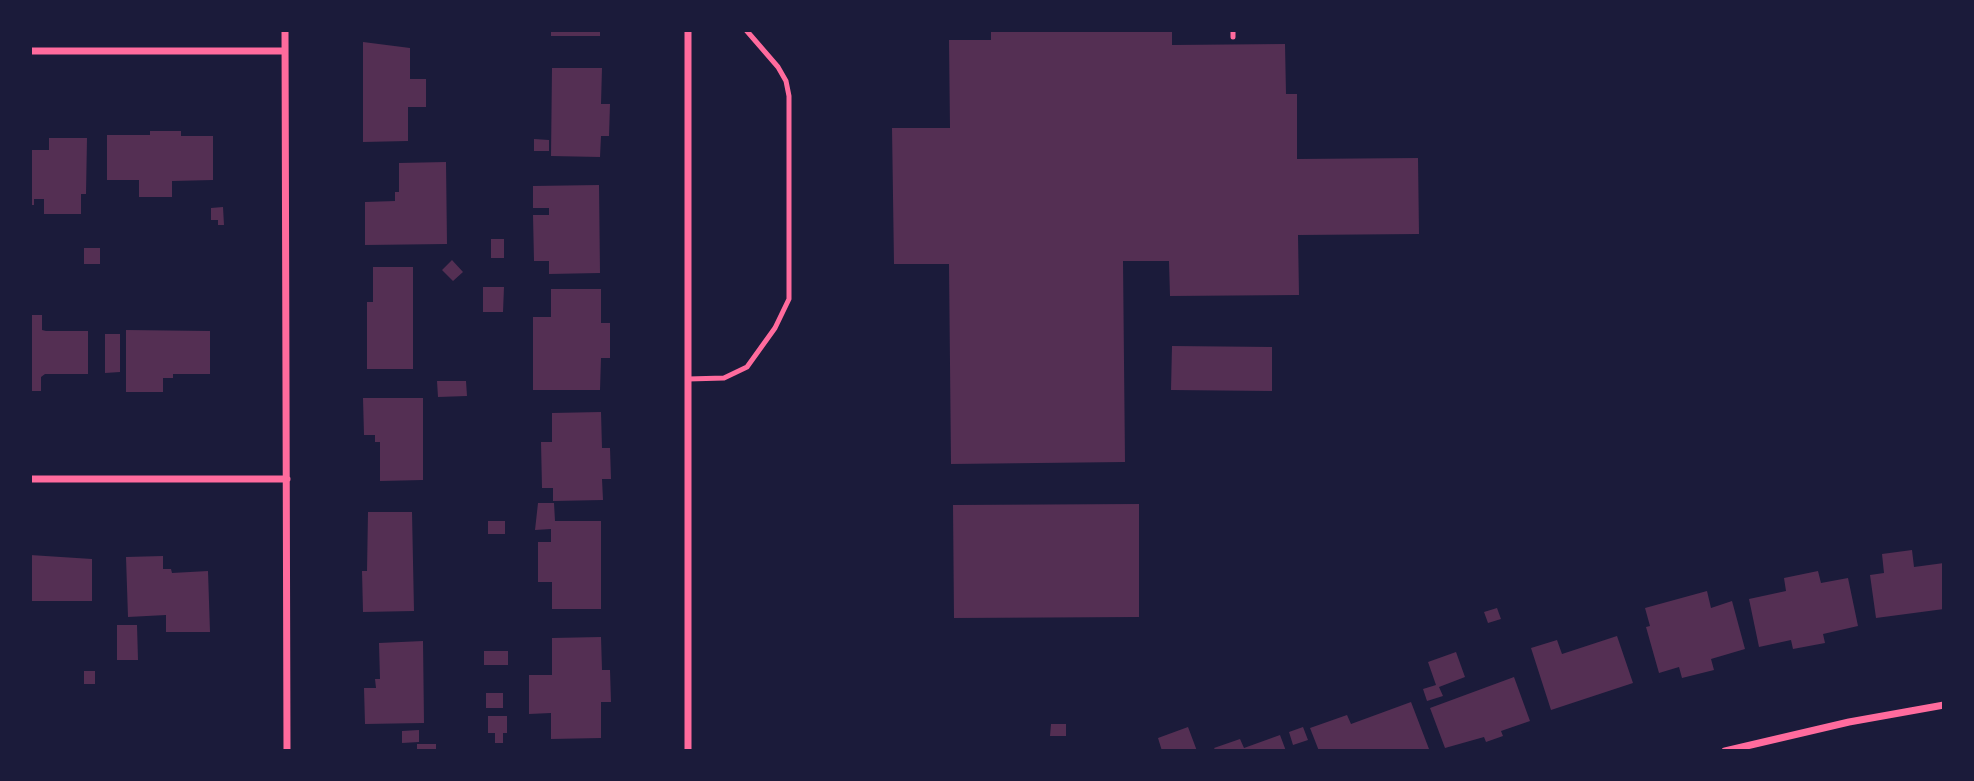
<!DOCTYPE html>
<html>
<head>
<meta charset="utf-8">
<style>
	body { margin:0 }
	#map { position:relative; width:1974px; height:781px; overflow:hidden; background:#1b1b3a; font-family:"Archivo Narrow",sans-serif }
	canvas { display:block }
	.frame { position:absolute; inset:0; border:32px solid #1b1b3a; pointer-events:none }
</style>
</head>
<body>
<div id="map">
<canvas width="1974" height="781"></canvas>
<div class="frame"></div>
</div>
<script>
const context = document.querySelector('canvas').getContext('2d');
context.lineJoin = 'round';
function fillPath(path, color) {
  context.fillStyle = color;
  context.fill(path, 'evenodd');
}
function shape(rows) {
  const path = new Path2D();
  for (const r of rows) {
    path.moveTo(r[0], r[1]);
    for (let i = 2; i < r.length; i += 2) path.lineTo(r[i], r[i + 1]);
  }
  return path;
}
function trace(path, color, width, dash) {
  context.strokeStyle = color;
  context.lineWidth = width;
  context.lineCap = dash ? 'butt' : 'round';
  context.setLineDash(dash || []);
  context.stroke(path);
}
fillPath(shape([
	[551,30,600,30,600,36,551,36],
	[991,30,1172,30,1172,45,1285,44,1286,94,1297,94,1297,159,1418,158,1419,234,1298,235,1299,295,1170,296,1169,261,1123,261,1125,462,951,464,949,264,894,264,892,128,950,128,949,40,991,40],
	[363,42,410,48,410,79,426,79,426,107,408,107,408,141,363,142],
	[552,68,602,68,601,104,610,104,609,136,601,136,600,157,551,156],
	[150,131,181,131,181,136,213,136,213,180,172,181,172,197,139,197,139,180,107,180,107,135,150,135],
	[49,138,87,138,86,194,81,194,81,214,44,214,44,199,34,199,34,205,30,205,30,150,49,150],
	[534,139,549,140,549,151,534,151],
	[446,162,447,244,365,245,365,202,395,201,395,192,399,192,399,163],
	[599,185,600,273,549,274,549,261,534,261,533,215,549,215,549,208,533,208,533,186],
	[223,207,224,225,218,225,218,220,211,220,211,208],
	[491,239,504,239,504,258,491,258],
	[84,248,100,248,100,264,84,264],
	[452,260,463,272,453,281,442,270],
	[373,267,413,267,413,369,367,369,367,302,373,302],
	[483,287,504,287,503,312,483,312],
	[551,289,601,289,601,323,610,323,610,358,601,358,600,390,533,390,533,317,551,317],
	[30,315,42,315,42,330,46,331,88,331,88,374,45,374,41,377,41,391,30,391],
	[126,330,210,331,210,374,173,374,173,378,163,378,163,392,126,392],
	[105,334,120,334,120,372,105,373],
	[1172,346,1272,347,1272,391,1171,390],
	[437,381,466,381,467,396,438,397],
	[363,398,423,398,423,480,380,481,380,442,375,442,375,435,364,435],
	[601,412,602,448,610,448,611,479,602,479,603,500,553,501,553,488,542,488,541,442,552,442,552,413],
	[538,503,554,503,555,521,601,521,601,609,552,609,552,582,538,582,538,542,551,542,551,529,535,530],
	[1139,504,1139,617,954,618,953,505],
	[368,512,412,512,414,611,363,612,362,571,367,571],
	[488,521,505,521,505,534,488,534],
	[1912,550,1914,567,1944,563,1944,609,1876,618,1870,575,1884,573,1882,554],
	[30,555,92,559,92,601,30,601],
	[163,556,163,569,171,569,172,573,208,571,210,632,166,632,166,615,128,617,126,557],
	[1818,571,1821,583,1848,578,1858,626,1823,634,1825,643,1793,649,1791,640,1759,647,1749,599,1786,591,1784,578],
	[1707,591,1711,608,1732,601,1745,649,1711,659,1714,670,1682,678,1679,667,1659,673,1646,627,1650,626,1645,608],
	[1497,608,1501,619,1488,623,1484,612],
	[117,625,137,625,138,660,117,660],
	[1617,636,1633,683,1551,710,1531,648,1557,640,1562,654],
	[601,637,602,670,610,670,611,702,601,702,601,738,551,739,551,713,529,714,529,675,552,675,552,638],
	[423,641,424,723,365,724,364,688,376,688,375,679,380,679,379,643],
	[484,651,508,651,508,665,484,665],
	[1456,652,1465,677,1439,687,1443,696,1427,701,1423,689,1436,685,1428,662],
	[84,671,95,671,95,684,84,684],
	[1514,677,1530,721,1501,731,1503,736,1486,742,1484,737,1445,748,1430,708],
	[486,693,503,693,503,708,486,708],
	[1411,702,1429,749,1319,751,1310,728,1347,715,1351,724],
	[488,716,507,716,507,733,503,733,503,743,495,743,495,733,488,733],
	[1051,724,1066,724,1066,736,1050,736],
	[1188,727,1197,751,1162,751,1158,738],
	[1303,727,1308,740,1293,745,1289,732],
	[419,730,419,742,402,743,402,731],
	[1280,735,1286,751,1216,751,1214,748,1240,739,1244,748],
	[417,744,436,744,436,751,417,751]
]), '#542f53');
trace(shape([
	[1233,30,1233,37],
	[688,379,724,378,747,367,775,328,789,299,789,96,786,81,778,67,746,30]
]), '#ff6b9d', 5);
trace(shape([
	[285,30,287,751],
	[688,30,688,751],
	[30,51,285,51],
	[30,479,287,479],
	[1725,751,1849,722,1944,705]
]), '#ff6b9d', 7);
</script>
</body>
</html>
